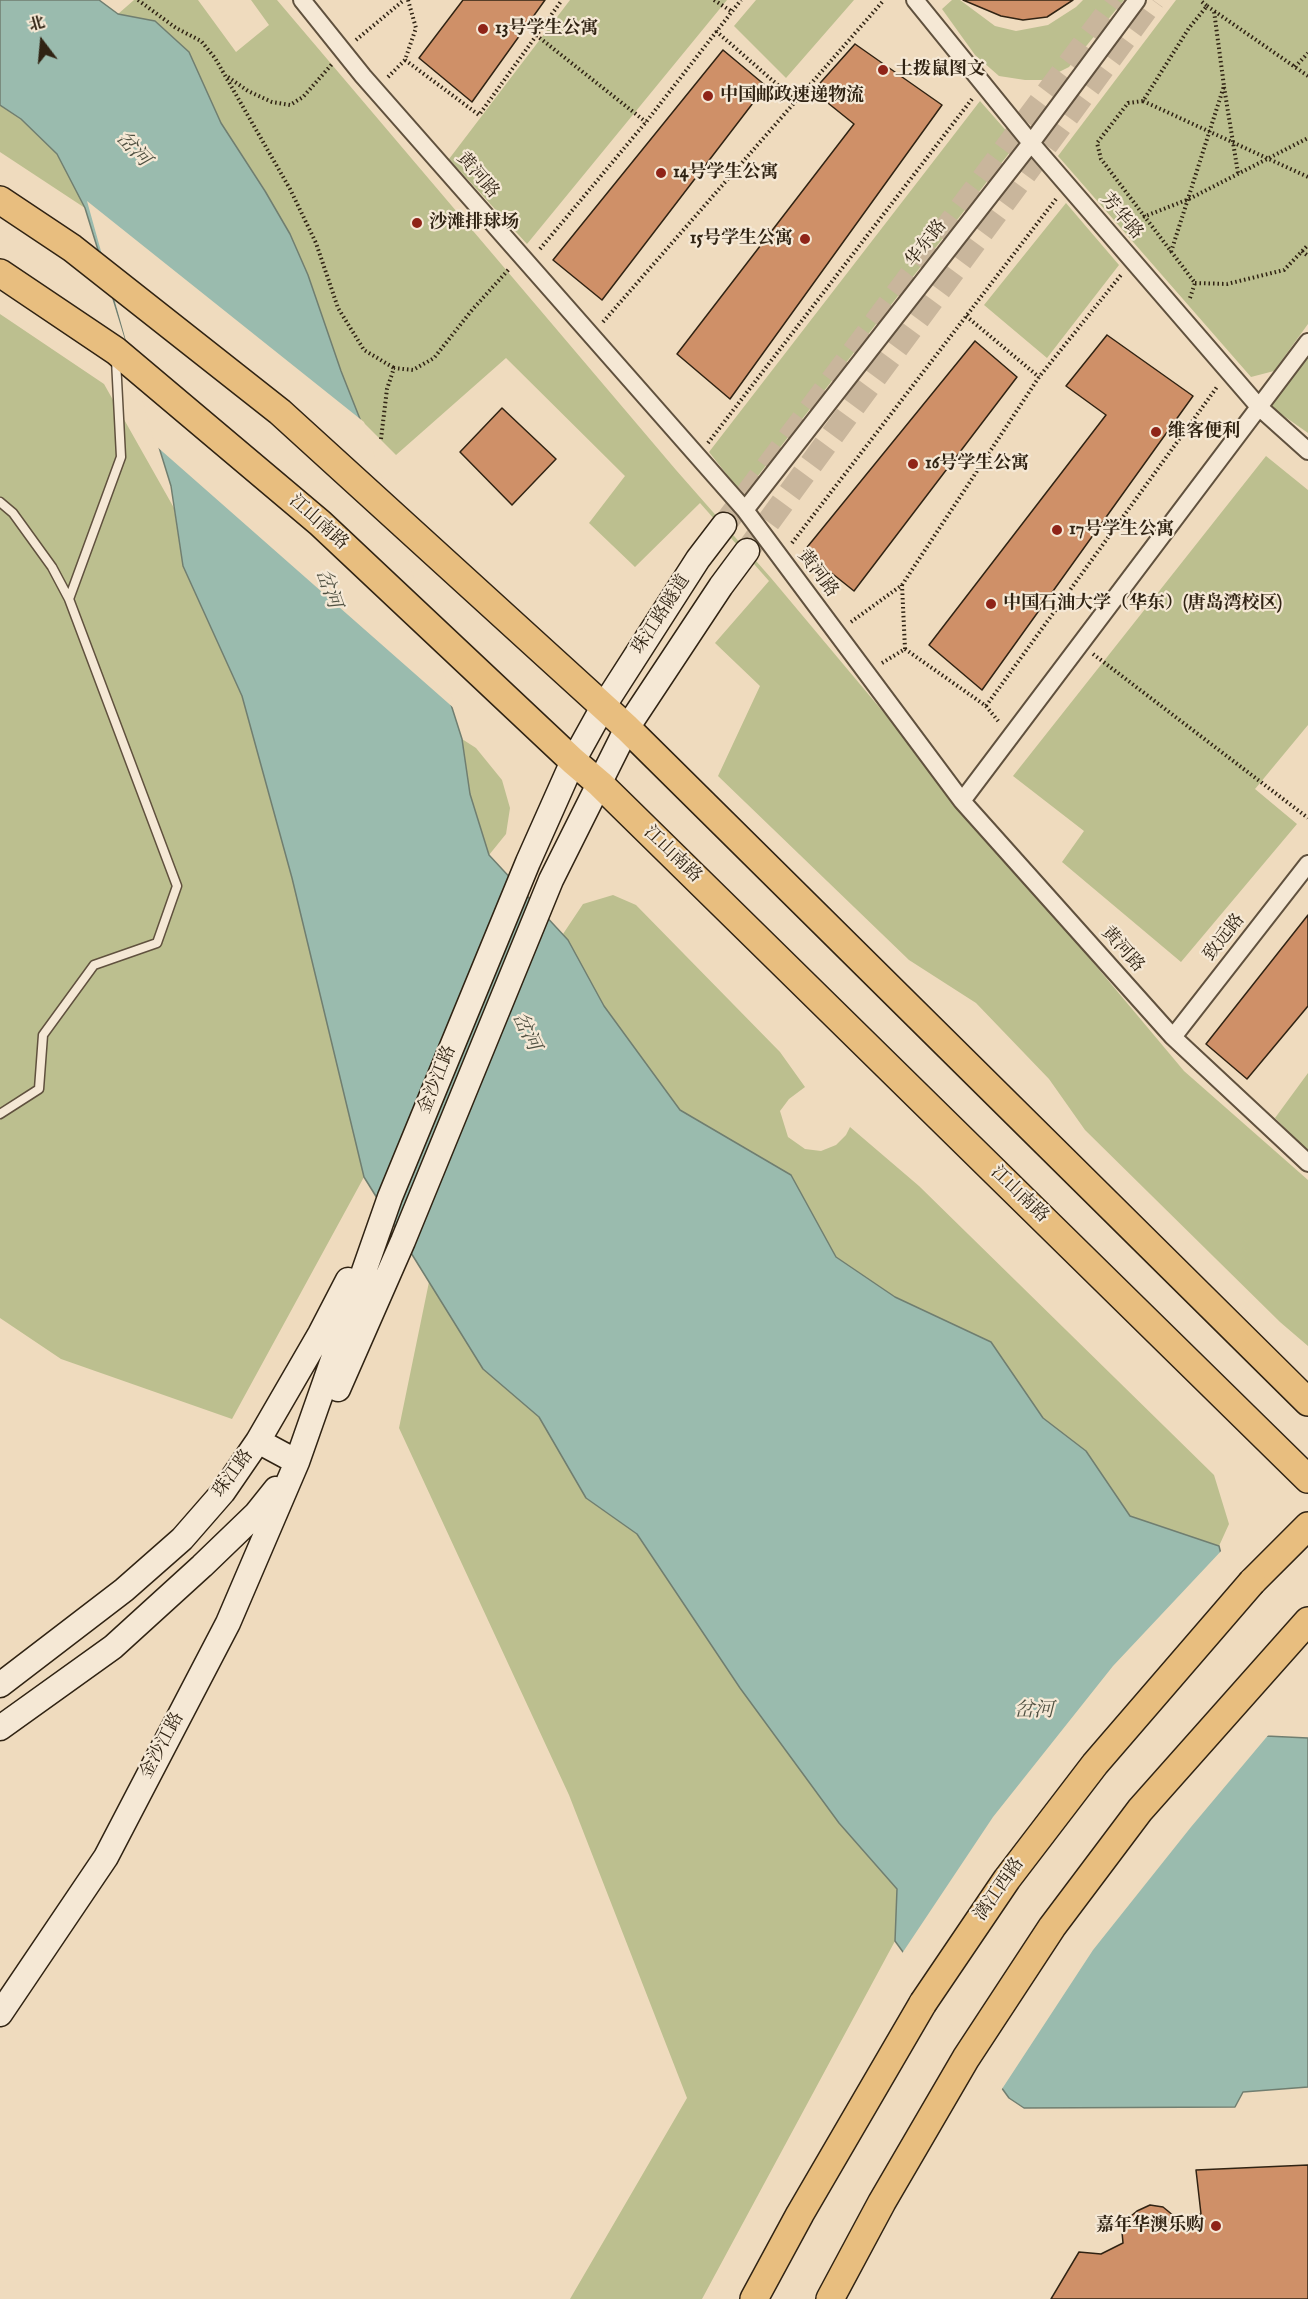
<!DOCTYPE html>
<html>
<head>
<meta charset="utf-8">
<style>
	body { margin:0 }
	#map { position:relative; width:1308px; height:2299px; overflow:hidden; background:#efdbbe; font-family:"IM FELL English","Noto Serif SC",serif }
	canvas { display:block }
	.north { position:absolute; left:12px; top:12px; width:60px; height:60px; -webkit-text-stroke:4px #f5e8d5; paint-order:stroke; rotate:344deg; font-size:16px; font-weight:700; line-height:24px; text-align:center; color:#302313 }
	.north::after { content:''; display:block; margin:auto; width:21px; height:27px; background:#302313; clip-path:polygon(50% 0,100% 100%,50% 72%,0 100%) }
</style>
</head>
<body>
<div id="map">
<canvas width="1308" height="2299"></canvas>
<div class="north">北</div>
</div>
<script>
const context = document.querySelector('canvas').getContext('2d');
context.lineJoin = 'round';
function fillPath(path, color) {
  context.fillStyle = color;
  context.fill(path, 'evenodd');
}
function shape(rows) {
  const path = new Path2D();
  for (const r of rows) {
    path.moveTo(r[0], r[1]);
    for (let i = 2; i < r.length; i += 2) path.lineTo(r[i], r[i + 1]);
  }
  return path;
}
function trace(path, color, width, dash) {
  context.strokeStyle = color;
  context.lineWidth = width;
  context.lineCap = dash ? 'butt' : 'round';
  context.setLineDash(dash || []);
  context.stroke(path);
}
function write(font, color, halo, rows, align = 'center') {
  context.font = font + ' "IM FELL English","Noto Serif SC",serif';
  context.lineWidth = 4.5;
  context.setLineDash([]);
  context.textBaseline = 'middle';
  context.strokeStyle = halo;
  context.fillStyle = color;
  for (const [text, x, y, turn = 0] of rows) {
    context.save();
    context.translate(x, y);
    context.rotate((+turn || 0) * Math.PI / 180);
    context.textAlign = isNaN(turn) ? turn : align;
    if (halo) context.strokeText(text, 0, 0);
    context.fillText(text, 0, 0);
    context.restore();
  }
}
fillPath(shape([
	[134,0,198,0,236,52,269,25,251,0,277,0,676,470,771,578,1184,1071,1308,1180,1308,1346,1280,1322,1085,1130,1049,1079,976,1003,909,960,718,776,760,686,715,643,769,581,700,503,635,567,589,523,625,476,506,358,396,455,360,419,265,190,221,123,189,52,118,14],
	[570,0,727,0,527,244,449,159],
	[756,0,854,0,786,78,734,26],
	[952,0,960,0,995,26,1016,31,1048,25,1076,7,1083,0,1124,0,1069,67,1043,80,1025,80,999,76,975,55,942,9],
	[1176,0,1308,0,1308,324,1274,371,1251,377,1058,156],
	[980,101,1017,143,743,495,709,452],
	[0,105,21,118,57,154,85,208,0,152],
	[1066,203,1119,265,1047,358,984,305],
	[0,314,104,384,174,508,183,566,242,696,292,878,364,1177,232,1419,61,1359,0,1318],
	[1308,353,1308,433,1271,407],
	[1266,456,1308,490,1308,725,1255,789,1297,824,1181,962,1062,862,1084,831,1013,776],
	[462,739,476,748,502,780,510,808,506,834,489,855,470,794],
	[613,895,636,905,780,1052,805,1087,789,1099,780,1111,788,1137,805,1149,821,1151,836,1145,846,1135,850,1127,919,1186,1214,1475,1229,1524,1219,1546,1130,1516,1086,1451,1043,1418,991,1342,895,1297,836,1257,791,1175,680,1110,604,1006,563,934,583,904],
	[1308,1073,1308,1151,1275,1118],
	[429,1282,483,1369,539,1417,586,1498,637,1534,740,1688,839,1823,897,1889,895,1941,702,2299,570,2299,687,2098,569,1795,399,1428]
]), '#bcbf8f');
const water = shape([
	[0,0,99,0,118,14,155,21,189,52,221,123,265,191,290,234,308,275,341,371,360,419,462,739,470,794,489,855,568,940,604,1006,680,1110,791,1175,836,1257,895,1297,991,1342,1043,1418,1086,1451,1130,1516,1219,1546,1266,1736,1308,1738,1308,2087,1243,2092,1235,2107,1024,2108,1009,2098,895,1941,897,1889,839,1823,740,1688,637,1534,586,1498,539,1417,483,1369,364,1177,292,878,242,696,183,566,171,486,85,208,57,154,21,119,0,105,0,0]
]);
fillPath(water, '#9abbae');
trace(water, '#707e70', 1.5);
fillPath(shape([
	[87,201,364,422,456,710,155,445],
	[1223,1549,1268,1733,1270,1733,1191,1827,1093,1950,1000,2092,901,1955,993,1817,1113,1666]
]), '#efdbbe');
const building = shape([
	[463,0,545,0,472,102,419,58,463,0],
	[963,0,1073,0,1047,17,1023,20,1001,16,963,0],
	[855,44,942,105,730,399,677,354,854,124,813,91,855,44],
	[723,50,766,86,602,300,553,260,723,50],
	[1107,335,1193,396,982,690,929,645,1106,415,1066,386,1107,335],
	[975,341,1017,377,854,591,804,551,975,341],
	[502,408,556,459,512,505,460,452,502,408],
	[1308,915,1308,1006,1247,1079,1206,1044,1308,915],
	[1308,2165,1308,2299,1051,2299,1079,2252,1101,2254,1123,2243,1122,2232,1125,2221,1137,2211,1150,2205,1163,2207,1180,2221,1201,2214,1196,2170,1308,2165]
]);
fillPath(building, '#cf9068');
trace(building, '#302313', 1.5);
trace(shape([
	[724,525,1117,0],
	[747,551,1153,0]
]), '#c9b69c', 24, [24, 12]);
const lane = shape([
	[0,502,13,513,52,567,69,599,177,886,157,943,94,965,43,1035,39,1089,0,1114],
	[69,599,121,457,116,360]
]);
const street = shape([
	[302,0,363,76,745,510,962,801,1173,1037,1308,1163],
	[915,0,1031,143,1260,408,1308,451],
	[745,510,1031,143,1137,0],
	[962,801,1308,342],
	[1173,1037,1308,864]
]);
const secondary = shape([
	[338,1389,403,1241,551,880,627,728,721,586,747,551],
	[258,1441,297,1462],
	[0,1685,124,1590,182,1539,223,1492,258,1441,320,1334,348,1280],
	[0,1728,113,1647,202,1566,256,1514,276,1489],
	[0,2014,106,1857,228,1623,297,1462,390,1197,528,862,573,761,603,707,698,559,724,525]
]);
const primary = shape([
	[0,200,72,248,280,412,627,728,1308,1402],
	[0,273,116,351,320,523,573,761,600,784,1308,1479],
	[1252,1582,1308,1526],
	[754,2299,800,2214,923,2003],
	[830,2299,882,2202,966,2058,1052,1927,1140,1810,1308,1621]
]);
trace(lane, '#60513e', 11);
trace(street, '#60513e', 20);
trace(secondary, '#302313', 27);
trace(primary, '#302313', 30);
trace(shape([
	[138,0,176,28,201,41,215,58,290,189,316,243,338,308,364,350,394,368],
	[714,0,731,11],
	[1207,6,1308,76],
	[716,31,796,101],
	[536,35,646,122],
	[356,40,404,0],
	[405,60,479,115,562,0],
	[1295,67,1308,53],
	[228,77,248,91,272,102,290,105,303,97,332,64],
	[388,77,405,60,416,28,408,0],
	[1224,87,1238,173],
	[1143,101,1308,177],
	[1143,217,1189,199,1308,138],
	[540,249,646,122,741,0],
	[1302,251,1308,256],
	[1171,252,1224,86,1214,11],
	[1195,283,1227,284,1284,270,1308,245],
	[1190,298,1195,283,1101,159,1097,143,1128,103,1143,101,1189,28,1207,6,1200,0],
	[966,316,1039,377],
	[603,322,884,0],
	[381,439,387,389,394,368,413,370,434,358,472,310,510,268],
	[708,443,972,99],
	[792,543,1056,199],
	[851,622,902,585,1039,377,1121,275],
	[905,649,986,706,999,722],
	[1093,654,1308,818],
	[882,663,905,649,902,585],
	[986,706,1217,387]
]), '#302313', 4, [1.5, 3]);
trace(lane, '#f5e8d5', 8);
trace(street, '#f5e8d5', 16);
trace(secondary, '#f5e8d5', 24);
trace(primary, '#e8be7f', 27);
const primaryBridge = shape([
	[923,2003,1007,1879,1095,1764,1252,1582]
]);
trace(primaryBridge, '#302313', 30, []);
trace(primaryBridge, '#e8be7f', 27);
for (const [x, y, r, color] of [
	[483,29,6,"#8f2418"],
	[883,70,6,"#8f2418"],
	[708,96,6,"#8f2418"],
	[661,173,6,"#8f2418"],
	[417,223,6,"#8f2418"],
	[805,239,6,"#8f2418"],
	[1156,432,6,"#8f2418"],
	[913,464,6,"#8f2418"],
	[1057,530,6,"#8f2418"],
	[991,604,6,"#8f2418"],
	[1216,2226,6,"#8f2418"]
]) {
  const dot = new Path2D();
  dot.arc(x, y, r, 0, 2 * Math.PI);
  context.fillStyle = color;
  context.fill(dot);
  trace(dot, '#f5e8d5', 2);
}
write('bold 18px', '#302313', '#f5e8d5', [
	["13号学生公寓",495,29],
	["土拨鼠图文",895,70],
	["中国邮政速递物流",720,96],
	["14号学生公寓",673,173],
	["沙滩排球场",429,223],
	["15号学生公寓",793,239,"right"],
	["维客便利",1168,432],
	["16号学生公寓",925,464],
	["17号学生公寓",1069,530],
	["中国石油大学（华东）(唐岛湾校区)",1003,604],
	["嘉年华澳乐购",1204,2226,"right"]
], 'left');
write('18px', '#302313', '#f5e8d5', [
	["黄河路",477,176,49],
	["芳华路",1121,217,49],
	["华东路",927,244,-52],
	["江山南路",318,523,42],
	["黄河路",817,574,53],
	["珠江路隧道",662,615,-57],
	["江山南路",672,855,44],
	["致远路",1225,938,-52],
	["黄河路",1122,950,48],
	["金沙江路",438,1080,-68],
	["江山南路",1019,1195,44],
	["珠江路",234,1474,-54],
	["金沙江路",163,1746,-62],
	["漓江西路",1000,1890,-55]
]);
write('italic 20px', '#505142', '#f5e8d5', [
	["岔河",132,150,46],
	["岔河",327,589,70],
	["岔河",525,1032,64],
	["岔河",1034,1712]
]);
</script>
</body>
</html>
